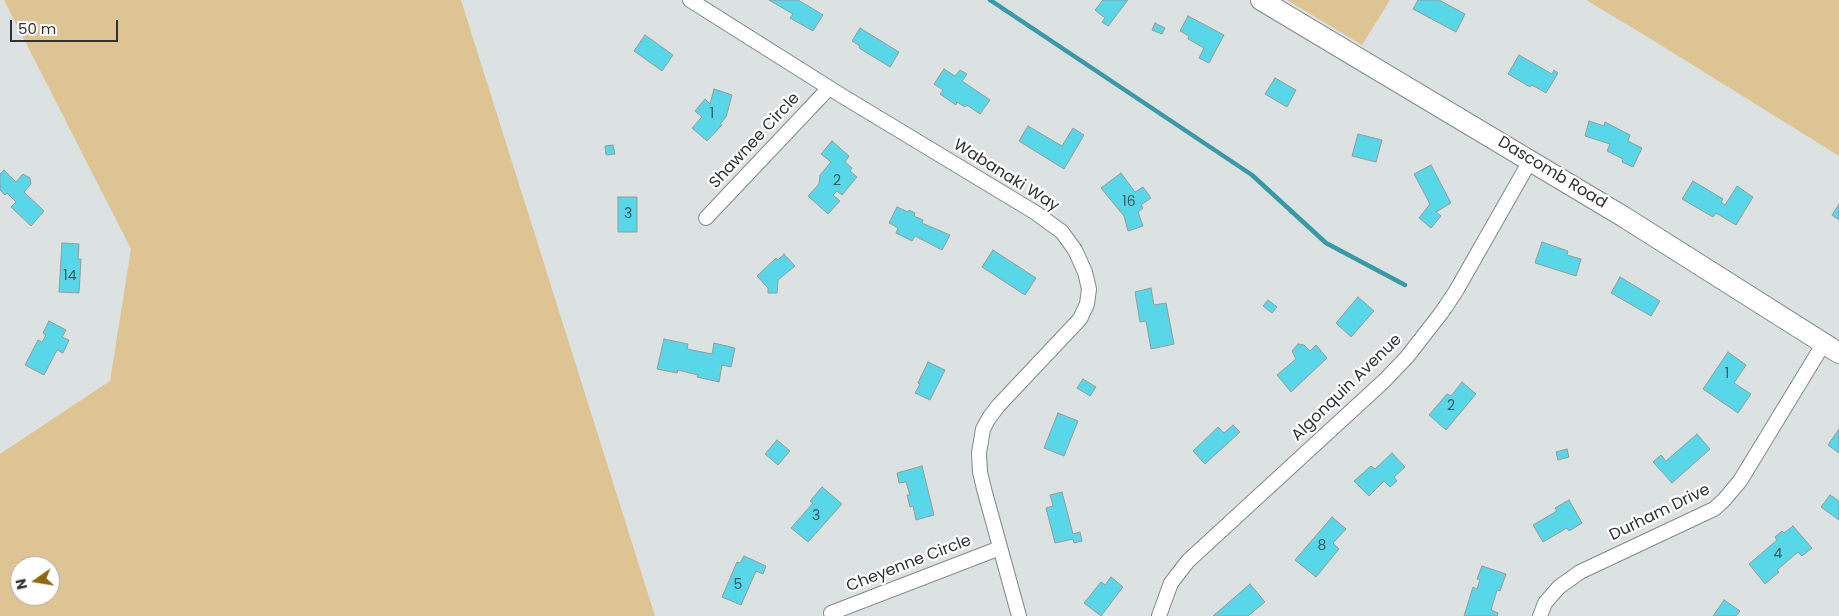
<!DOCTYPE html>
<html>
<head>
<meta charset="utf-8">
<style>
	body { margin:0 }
	#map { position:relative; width:1839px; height:616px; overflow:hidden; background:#dce2e2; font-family:Poppins,sans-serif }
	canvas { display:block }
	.north { position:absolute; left:10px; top:556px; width:50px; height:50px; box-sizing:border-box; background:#fff; border:1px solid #acadad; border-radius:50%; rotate:257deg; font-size:14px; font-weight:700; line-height:20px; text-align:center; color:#2f3132 }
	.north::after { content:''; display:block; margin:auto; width:18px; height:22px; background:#8f690e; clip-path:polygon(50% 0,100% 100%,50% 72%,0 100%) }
	.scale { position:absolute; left:10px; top:20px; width:108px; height:22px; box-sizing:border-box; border:2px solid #2f3132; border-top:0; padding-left:6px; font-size:15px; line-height:18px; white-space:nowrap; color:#2f3132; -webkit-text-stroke:4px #fff; paint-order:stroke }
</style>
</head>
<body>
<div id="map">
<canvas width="1839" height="616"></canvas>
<div class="north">N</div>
<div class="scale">50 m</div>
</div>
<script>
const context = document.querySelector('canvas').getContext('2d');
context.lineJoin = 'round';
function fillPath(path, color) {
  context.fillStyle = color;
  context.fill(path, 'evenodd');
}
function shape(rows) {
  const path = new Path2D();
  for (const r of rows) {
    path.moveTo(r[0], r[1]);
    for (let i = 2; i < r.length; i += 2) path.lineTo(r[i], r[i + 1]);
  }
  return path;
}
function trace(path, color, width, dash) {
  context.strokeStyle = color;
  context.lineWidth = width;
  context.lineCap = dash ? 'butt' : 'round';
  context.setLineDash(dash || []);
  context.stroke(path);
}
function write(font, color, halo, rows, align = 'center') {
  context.font = font + ' Poppins,sans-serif';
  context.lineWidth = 4.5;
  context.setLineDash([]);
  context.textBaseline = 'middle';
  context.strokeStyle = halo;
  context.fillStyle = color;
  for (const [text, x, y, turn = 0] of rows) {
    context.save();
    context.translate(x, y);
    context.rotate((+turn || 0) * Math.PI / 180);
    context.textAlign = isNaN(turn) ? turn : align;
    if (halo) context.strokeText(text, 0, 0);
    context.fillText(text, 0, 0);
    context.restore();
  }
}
fillPath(shape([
	[4,0,461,0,655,616,0,616,0,454,110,381,131,249],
	[20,566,50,566,50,596,20,596],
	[1287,0,1390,0,1362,45],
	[1586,0,1839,0,1839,156,1651,39]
]), '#dec492');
trace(shape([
	[990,0,1252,175,1326,243,1405,285]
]), '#389aa7', 4.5);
const building = shape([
	[769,0,798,0,823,15,813,31,790,18,793,14,769,0],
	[1103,0,1128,0,1108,26,1102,22,1105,18,1095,10,1103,0],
	[1418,0,1439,0,1465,14,1456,32,1413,9,1418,0],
	[1188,16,1224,35,1209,63,1199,58,1204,48,1188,39,1189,36,1180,31,1188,16],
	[1155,23,1165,28,1162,34,1152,30,1155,23],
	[860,28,899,52,890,67,859,48,860,46,852,41,860,28],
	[645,35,673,55,662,71,634,51,645,35],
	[1519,55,1552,74,1554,70,1558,73,1546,93,1532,85,1530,87,1508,74,1519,55],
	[944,69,955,76,960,70,967,74,962,81,990,100,980,114,967,105,965,107,957,102,956,105,940,94,943,90,934,84,944,69],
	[1275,78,1296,90,1287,107,1265,94,1275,78],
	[714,89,732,95,726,117,720,124,722,125,707,141,692,128,702,117,695,111,705,99,710,104,714,89],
	[1589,121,1604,126,1605,122,1630,135,1628,141,1642,148,1633,167,1622,162,1623,159,1607,151,1610,144,1585,136,1589,121],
	[1028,126,1062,146,1073,128,1084,135,1064,169,1019,141,1028,126],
	[1358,134,1382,140,1376,162,1352,156,1358,134],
	[832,141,849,156,845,162,852,168,850,171,857,177,842,195,837,191,833,195,840,201,828,214,808,196,819,184,820,175,831,162,821,154,832,141],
	[613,145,615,154,606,155,605,146,613,145],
	[1431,165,1451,203,1436,212,1441,216,1431,228,1419,218,1430,204,1414,174,1431,165],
	[4,170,16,182,23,174,30,178,31,184,24,192,44,211,31,226,11,207,16,202,7,193,5,195,0,190,0,174,4,170],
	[1121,173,1135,192,1143,187,1151,198,1141,205,1143,208,1138,212,1143,226,1128,231,1124,216,1101,188,1121,173],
	[1693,181,1723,199,1721,202,1725,205,1737,186,1753,197,1736,225,1716,213,1713,217,1682,199,1693,181],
	[618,197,637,197,637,232,618,232,618,197],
	[1839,204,1839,220,1832,215,1839,204],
	[897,207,908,212,909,210,915,213,914,216,923,220,922,223,950,235,942,250,915,236,912,241,896,233,898,228,889,223,897,207],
	[1542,242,1568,251,1567,255,1581,259,1576,276,1535,263,1542,242],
	[62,243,79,244,78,259,81,259,79,293,59,292,62,243],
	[993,250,1036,278,1025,295,982,267,993,250],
	[784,254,795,266,778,280,777,293,768,293,768,288,757,276,776,258,778,260,784,254],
	[1620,277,1660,301,1651,316,1611,293,1620,277],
	[1151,288,1154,305,1166,303,1174,344,1151,349,1146,321,1140,322,1135,292,1151,288],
	[1358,297,1374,311,1351,337,1336,323,1358,297],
	[1268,300,1277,307,1272,313,1263,306,1268,300],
	[49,321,66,330,62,337,69,340,63,353,57,350,44,375,25,365,38,340,42,342,46,335,43,333,49,321],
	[664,339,688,344,687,349,712,354,714,343,735,348,731,367,722,365,719,382,697,377,698,375,678,370,677,373,657,369,664,339],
	[1298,344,1304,345,1310,351,1316,345,1327,358,1291,392,1277,375,1296,359,1292,351,1298,344],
	[1728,352,1746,365,1734,383,1751,394,1738,413,1703,389,1728,352],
	[928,362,945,370,930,400,915,393,920,384,918,383,928,362],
	[1083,379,1096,387,1090,396,1077,388,1083,379],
	[1462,382,1476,394,1446,430,1429,415,1447,394,1451,396,1462,382],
	[1058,413,1078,421,1064,456,1044,448,1058,413],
	[1233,425,1240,432,1205,464,1193,451,1218,427,1224,433,1233,425],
	[1839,429,1839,453,1828,445,1839,429],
	[1697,434,1710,449,1672,483,1653,462,1661,455,1666,461,1697,434],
	[777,440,790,451,778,465,765,454,777,440],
	[1567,449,1569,457,1558,460,1556,452,1567,449],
	[1392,453,1405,467,1394,477,1397,481,1390,487,1384,481,1369,496,1354,481,1371,466,1375,469,1392,453],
	[922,466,934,515,916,520,913,506,910,507,907,495,910,495,906,482,899,483,897,473,922,466],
	[822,487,842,504,808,542,791,528,813,503,810,501,822,487],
	[1062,492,1073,534,1080,532,1082,541,1074,543,1073,539,1055,543,1046,508,1053,506,1050,495,1062,492],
	[1830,495,1839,501,1839,520,1821,507,1830,495],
	[1569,500,1582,523,1569,531,1567,528,1543,542,1533,525,1557,511,1555,508,1569,500],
	[1332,517,1346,529,1333,543,1339,549,1316,577,1295,560,1332,517],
	[1793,526,1812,548,1802,556,1798,552,1777,570,1779,572,1765,584,1749,564,1777,540,1775,537,1782,531,1784,533,1793,526],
	[744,556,766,566,763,574,756,571,741,605,722,597,737,562,740,563,744,556],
	[1482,566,1506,574,1500,591,1497,590,1491,610,1498,613,1497,616,1464,616,1473,587,1477,589,1480,580,1477,579,1482,566],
	[1111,577,1123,587,1101,616,1084,603,1101,582,1105,585,1111,577],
	[1250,584,1265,602,1248,616,1213,616,1250,584],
	[1724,600,1740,611,1736,616,1713,616,1724,600]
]);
fillPath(building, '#57d7e7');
trace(building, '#969b9c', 1);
const street = shape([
	[690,0,839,94,1036,213,1062,232,1075,250,1085,272,1089,289,1087,304,1080,319,998,406,989,418,983,429,979,453,980,472,984,489,1019,616],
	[706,218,829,88],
	[831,613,1000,548],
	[1159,616,1171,583,1188,561,1384,381,1407,357,1442,312,1456,291,1530,161],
	[1540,616,1545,603,1559,587,1580,572,1714,509,1724,500,1740,481,1824,343]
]);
const secondary = shape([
	[1261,0,1624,217,1839,353]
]);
trace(street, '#838888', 16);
trace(secondary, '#838888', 22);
trace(street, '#fff', 14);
trace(secondary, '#fff', 20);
write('14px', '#395a5f', null, [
	["1",712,114],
	["2",837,181],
	["16",1129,202],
	["3",628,214],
	["14",70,276],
	["1",1727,374],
	["2",1451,406],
	["3",816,516],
	["8",1322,546],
	["4",1778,554],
	["5",738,585]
]);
write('16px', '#2f3132', '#fff', [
	["Shawnee Circle",755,141,-47],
	["Dascomb Road",1552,173,31],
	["Wabanaki Way",1006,176,32],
	["Algonquin Avenue",1347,388,-44],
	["Durham Drive",1660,513,-26],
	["Cheyenne Circle",909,564,-21]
]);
</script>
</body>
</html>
